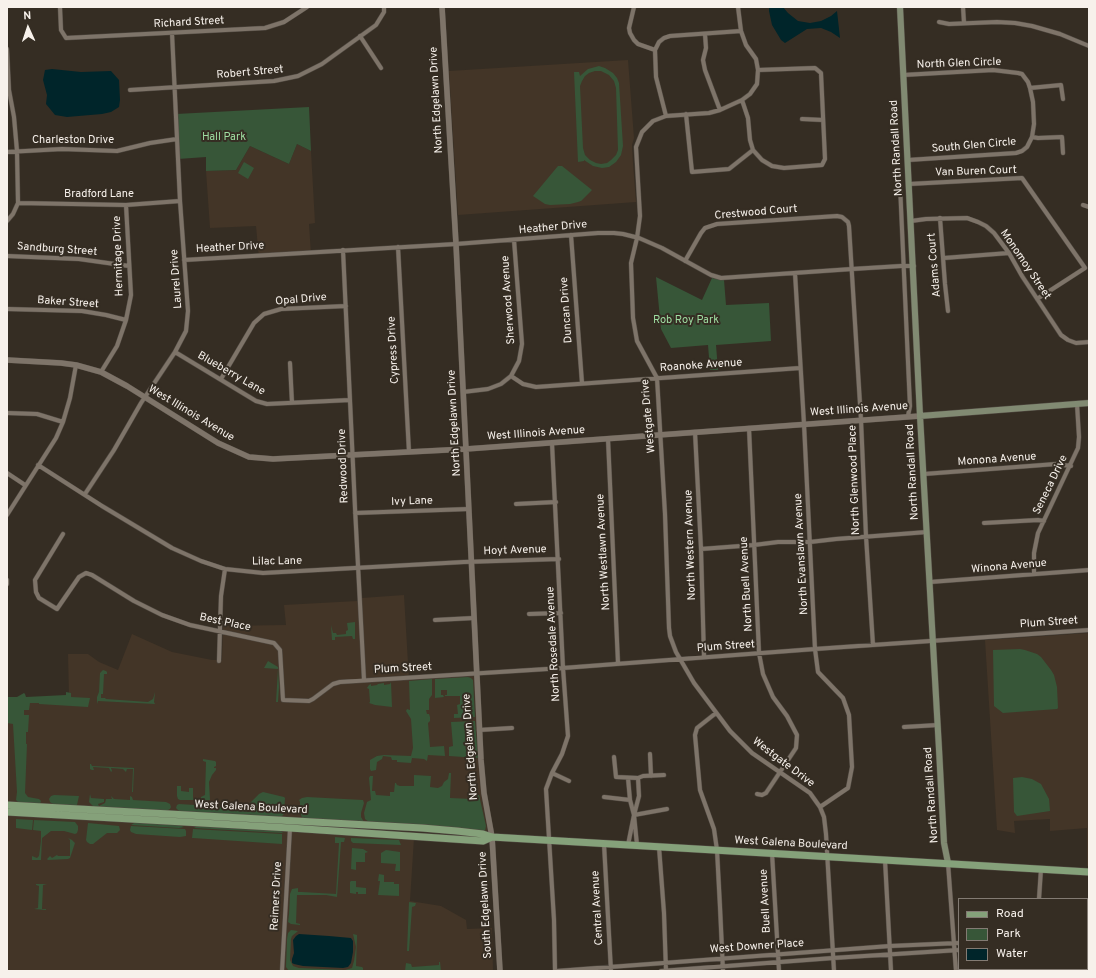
<!DOCTYPE html>
<html>
<head>
<meta charset="utf-8">
<style>
	body { margin:0 }
	#map { position:relative; width:1096px; height:978px; overflow:hidden; background:#352d23; font-family:Overpass,sans-serif }
	canvas { display:block }
	.frame { position:absolute; inset:0; border:8px solid #f7f1eb; pointer-events:none }
	.legend { position:absolute; left:958px; top:898px; width:130px; height:72px; box-sizing:border-box; background:#352d23; border:1px solid #837b73; margin:0; padding:5px 7px; list-style:none; font-size:12px; color:#f7f1eb }
	.legend li { display:flex; align-items:center; gap:8px; height:20px }
	.legend b { width:20px; border:1px solid #837b73 }
	.north { position:absolute; left:8px; top:8px; width:40px; height:40px; -webkit-text-stroke:3px #352d23; paint-order:stroke; rotate:357deg; font-size:11px; font-weight:700; line-height:16px; text-align:center; color:#f7f1eb }
	.north::after { content:''; display:block; margin:auto; width:14px; height:18px; background:#f7f1eb; clip-path:polygon(50% 0,100% 100%,50% 72%,0 100%) }
</style>
</head>
<body>
<div id="map">
<canvas width="1096" height="978"></canvas>
<div class="frame"></div>
<ul class="legend">
<li><b style="height:5px;background:#85a17a"></b>Road</li>
<li><b style="height:11px;background:#375638"></b>Park</li>
<li><b style="height:11px;background:#00252a"></b>Water</li>
</ul>
<div class="north">N</div>
</div>
<script>
const context = document.querySelector('canvas').getContext('2d');
context.lineJoin = 'round';
function fillPath(path, color) {
  context.fillStyle = color;
  context.fill(path, 'evenodd');
}
function shape(rows) {
  const path = new Path2D();
  for (const r of rows) {
    path.moveTo(r[0], r[1]);
    for (let i = 2; i < r.length; i += 2) path.lineTo(r[i], r[i + 1]);
  }
  return path;
}
function trace(path, color, width, dash) {
  context.strokeStyle = color;
  context.lineWidth = width;
  context.lineCap = dash ? 'butt' : 'round';
  context.setLineDash(dash || []);
  context.stroke(path);
}
function write(font, color, halo, rows, align = 'center') {
  context.font = font + ' Overpass,sans-serif';
  context.lineWidth = 4;
  context.setLineDash([]);
  context.textBaseline = 'middle';
  context.strokeStyle = halo;
  context.fillStyle = color;
  for (const [text, x, y, turn = 0] of rows) {
    context.save();
    context.translate(x, y);
    context.rotate((+turn || 0) * Math.PI / 180);
    context.textAlign = isNaN(turn) ? turn : align;
    if (halo) context.strokeText(text, 0, 0);
    context.fillText(text, 0, 0);
    context.restore();
  }
}
fillPath(shape([
	[628,60,634,138,632,145,633,163,636,202,458,215,449,71],
	[297,144,311,151,315,223,309,224,311,254,259,258,256,226,210,228,206,171,236,170,250,146,289,164],
	[404,595,409,680,474,676,482,797,488,832,7,802,7,701,69,696,68,654,88,654,99,662,118,670,132,634,172,652,212,660,222,660,223,626,286,625,284,605,357,601,362,598],
	[1089,633,1089,866,1087,866,1087,828,1050,831,1050,819,1014,821,1015,833,997,830,985,640],
	[7,815,156,823,341,835,414,838,410,901,441,906,466,920,467,929,492,928,493,971,7,971]
]), '#433527');
fillPath(shape([
	[599,66,605,68,613,73,617,78,619,83,623,146,621,155,616,162,609,167,602,168,593,166,584,160,584,161,578,162,574,72,579,72,580,76,588,69],
	[595,71,601,71,609,75,614,81,616,88,618,150,616,155,611,160,607,163,601,164,596,163,590,160,585,155,583,148,580,86,582,81,585,76,589,73],
	[309,107,311,151,297,144,289,164,250,146,236,170,206,171,206,157,178,159,176,114],
	[244,162,254,168,248,179,238,173],
	[558,166,562,166,592,190,581,201,578,202,570,204,550,205,545,204,533,196],
	[656,277,702,300,712,278,724,280,726,305,769,303,771,341,716,345,718,370,710,370,708,345,671,348,661,329],
	[355,622,355,639,353,639,352,636,335,637,335,640,332,640,331,625,333,633,336,633,337,635,346,634,346,631,348,630,347,623],
	[1020,649,1025,650,1037,654,1041,657,1051,670,1054,675,1057,687,1058,708,1057,709,1003,713,994,706,993,650],
	[268,661,278,667,279,687,278,702,276,702,278,669,264,668],
	[103,670,106,671,107,672,107,674,104,674,103,694,101,694,101,698,105,698,106,699,148,702,153,699,155,692,154,702,155,704,98,701,97,704,97,697,99,692,100,673],
	[468,677,471,678,473,680,475,717,454,718,454,714,458,714,457,705,460,704,460,696,445,696,445,695,447,695,447,690,441,690,441,695,443,695,444,697,435,698,435,679],
	[432,679,432,695,429,699,429,710,426,710,427,714,429,714,430,717,430,721,428,723,430,747,444,746,445,756,428,755,427,761,424,759,412,758,411,763,397,762,397,760,392,760,391,757,383,756,382,759,377,762,376,770,371,771,370,769,370,760,377,756,384,755,411,756,413,748,411,719,406,711,407,709,410,710,409,681],
	[391,682,392,707,375,705,369,703,370,702,369,689,367,688,369,685,371,684,371,686,377,685,378,684,384,683,384,685,390,684],
	[66,692,71,693,71,697,90,698,88,707,39,704,39,703,30,703,29,710,24,710,24,715,29,715,28,732,26,732,26,744,27,744,25,793,28,797,39,799,41,801,40,804,19,803,16,800,17,792,13,724,7,723,7,697,17,697,24,693,25,694,26,697,66,695],
	[475,721,478,758,449,756,449,747,453,746,451,722],
	[203,759,215,761,216,762,216,766,214,767,214,768,216,768,216,770,212,775,209,782,210,800,203,801,201,800,201,797,205,795,206,762,203,761],
	[90,764,91,764,92,766,134,768,133,792,132,792,133,769,127,769,126,772,123,769,111,768,112,771,111,772,109,768,93,767,94,770,92,770,90,769],
	[449,773,451,773,450,798,472,799,474,795,479,795,486,826,485,831,369,822,365,819,364,813,367,802,371,800,369,778,370,776,373,776,372,791,375,791,376,795,390,796,390,792,394,792,395,783,396,783,397,785,400,786,414,786,414,775,431,776,430,787,438,788,442,786,444,782,448,779],
	[1022,777,1032,779,1041,784,1049,799,1050,811,1017,816,1014,812,1013,778],
	[177,786,181,786,181,791,189,792,189,788,193,788,193,798,196,799,196,800,180,800,178,799,177,796],
	[263,792,284,797,285,798,284,814,281,817,180,812,176,808,177,805,179,804,242,808,247,806,259,794],
	[90,794,91,798,104,799,104,802,98,804,99,806,105,803,106,799,112,799,111,796,114,799,130,800,130,796,132,797,133,800,166,802,170,804,171,807,170,809,166,811,94,807,89,802],
	[54,795,79,796,77,805,74,806,54,805,50,802,49,799,51,796],
	[307,797,363,800,364,803,361,813,361,817,364,822,302,818,300,811,300,802,299,800,302,798],
	[16,819,33,820,32,830,16,828],
	[34,820,75,822,78,826,78,830,77,833,75,834,64,831,51,831,42,838,41,860,32,860,32,856,37,858,39,856,41,841,41,831,33,830],
	[136,822,179,825,184,827,179,828,131,825],
	[88,823,119,826,120,830,117,833,107,833,93,844,90,844,87,842,86,840],
	[131,826,185,829,186,831,186,836,180,837,136,834,131,832,130,830],
	[197,826,281,831,283,833,194,828],
	[193,829,282,834,282,844,193,838,192,838],
	[335,837,345,838,344,842,341,842,337,897,326,895,297,895,296,923,300,924,300,925,291,924,288,922,289,914,290,894,292,889,298,888,298,892,302,892,336,894,339,843,335,843],
	[68,838,72,840,75,843,70,858,68,859,48,860,47,859,50,856,52,858,57,855,58,856,70,856,70,840],
	[351,838,399,840,401,845,353,843,351,841],
	[352,848,363,849,368,852,365,853,365,862,356,862,356,870,351,869],
	[386,850,400,852,400,871,395,871,396,864,381,863,381,853],
	[379,874,384,875,384,882,394,882,394,884,399,884,399,896,378,895,380,881,378,881],
	[351,881,356,881,356,887,366,888,366,894,358,894,358,892,356,892,356,894,350,893,350,882],
	[36,884,47,884,43,885,42,909,46,909,46,910,34,909,38,908,39,886,36,885],
	[409,902,416,903,415,906,412,907,409,951,407,951],
	[291,930,298,931,292,936,291,939,290,960,293,966,299,968,345,970,352,968,354,961,356,947,353,934,357,935,357,939,356,966,362,967,363,968,363,971,289,971,286,967,287,939,288,933],
	[439,962,440,962,441,971,405,971,406,963,411,964,412,967,439,965]
]), '#375638');
fillPath(shape([
	[769,7,783,7,788,13,798,21,810,23,821,21,831,16,837,11,840,38,831,32,821,28,807,29,785,43,781,40,772,25,769,11],
	[52,69,81,72,111,71,119,80,120,100,119,107,111,112,102,114,67,117,55,115,46,104,47,95,43,80,45,70],
	[299,934,329,936,351,938,353,941,353,952,351,963,348,967,343,968,303,966,294,964,292,963,292,959,294,953,293,940,296,936]
]), '#00252a');
const minor = shape([
	[60,7,61,30,66,38,265,28,284,22,307,7],
	[634,7,629,28,630,33,634,40,638,44,655,50],
	[738,7,741,31,746,45,756,59,758,70,757,84,750,94,742,100,720,110,709,113,666,116,653,121,642,132,636,147,640,216,637,238,631,263,633,318,637,341,657,378,665,514,669,628,670,636,676,652,694,683,730,731,752,753,810,793,820,807,824,817,826,834,834,971],
	[963,7,964,23],
	[939,22,949,24,997,22,1015,23,1032,26,1060,34,1089,46],
	[705,34,706,48,703,60,705,70,720,110],
	[360,36,381,68],
	[7,49,9,90,14,117,17,151,18,203,13,214,7,221],
	[903,75,993,70,1018,73,1022,74,1028,82,1030,88,1033,102,1034,124,1032,137,1027,147,1022,151,1016,153,908,160],
	[1030,88,1061,85,1063,99],
	[130,90,274,81,298,76,322,64,376,25,384,12,384,7],
	[742,100,748,118,750,140,753,150,762,160,772,166,784,168,822,165,825,159,821,73,815,68,758,70],
	[686,114,692,172,729,169,753,150],
	[666,116,656,77,655,50,659,42,664,38,670,36,741,31],
	[802,119,823,120],
	[1032,137,1038,138,1062,137,1063,153],
	[7,152,62,149,117,151,150,143,177,139],
	[909,184,1022,178,1085,268,1037,299],
	[900,185,910,406,908,416],
	[18,203,126,205,180,201],
	[1083,205,1089,207],
	[940,218,945,284,948,311],
	[911,221,926,219,967,218,978,222,986,226,994,233,1009,253,1022,276,1061,335,1068,340,1076,343,1089,342],
	[571,235,582,383],
	[398,247,409,452],
	[343,250,355,508,364,680],
	[7,256,79,259,129,266],
	[944,258,1009,253],
	[184,260,456,244,598,233,614,233,623,234,639,238,662,248,711,275,721,278,852,269,901,266,914,266],
	[685,261,701,233,705,228,717,224,837,216,842,217,848,222,849,226,861,420,866,536,873,645],
	[795,273,804,424,815,649,818,672,843,698,849,715,852,767,848,788,820,807],
	[7,309,82,311,106,315,126,320],
	[175,352,256,401,267,404,350,400],
	[290,363,292,403],
	[101,372,117,346,126,320,131,295,126,205],
	[511,376,523,384,536,387,800,368],
	[221,379,254,323,264,314,281,309,346,306],
	[463,392,488,389,501,384,511,376,519,361,522,344,514,240],
	[7,413,37,414,63,422],
	[749,428,759,653,763,674,773,697,787,716,797,735,796,748,766,793,762,795,757,794],
	[695,432,701,549,704,657],
	[608,439,618,663],
	[552,443,563,668,568,736,562,754,552,773,546,789,554,920,555,971],
	[38,465,102,506,172,548,201,561,225,569,263,573,464,562,559,559],
	[7,473,25,485],
	[924,474,1056,464,1071,466],
	[85,494,114,450,141,403,175,352,186,331,188,311,180,201,172,33],
	[516,504,556,502],
	[355,513,469,509],
	[7,515,56,438,63,422,70,398,76,365],
	[984,523,1038,520,1044,521],
	[63,534,35,580,36,592,39,598,57,609,79,577,86,573,92,575,134,601,162,615,190,625,274,643,280,650,283,700,309,701,313,699,333,684,340,682,563,668,815,649,1089,630],
	[701,549,754,545,778,542,810,542,836,539,927,532],
	[1034,574,1034,553,1038,533,1078,448,1079,437,1077,404],
	[7,580,7,584],
	[930,582,1089,570],
	[529,614,561,613],
	[435,620,474,618],
	[219,661,221,596,225,569],
	[716,713,697,728,695,735,700,790,714,829,717,850,720,907,723,971],
	[904,727,938,725],
	[479,730,512,728],
	[650,754,651,776],
	[614,757,616,777,638,778,643,776,664,775],
	[552,773,569,781],
	[628,778,630,800,634,815,637,845],
	[604,797,630,800],
	[634,815,667,809],
	[604,844,611,971],
	[628,845,634,815,639,796,638,778],
	[659,847,664,913,666,971],
	[772,853,779,971],
	[885,860,891,971],
	[948,863,956,971],
	[1039,899,1041,869],
	[1087,949,1089,949],
	[1087,958,1089,958],
	[282,971,290,828],
	[557,971,890,946,959,943],
	[661,971,833,958,959,950],
	[1035,971,1035,969]
]);
const tertiary = shape([
	[442,7,456,244,481,760,484,793,492,837,500,971],
	[7,360,61,363,76,365,101,372,127,386,218,443,249,457,273,459,466,449,920,416]
]);
const secondary = shape([
	[900,7,920,416,939,749,944,843,948,863],
	[920,416,1089,403]
]);
const primary = shape([
	[7,805,422,828,457,831,483,834,492,837,1089,872],
	[7,812,290,828,483,841,492,837]
]);
trace(minor, '#514a42', 5);
trace(tertiary, '#514a42', 6);
trace(secondary, '#514a42', 7);
trace(primary, '#514a42', 8);
trace(minor, '#7e7469', 4);
trace(tertiary, '#7e7469', 5.5);
trace(secondary, '#818a72', 6);
trace(primary, '#85a17a', 7);
write('11px', '#f7f1eb', '#352d23', [
	["Richard Street",189,23,-3],
	["North Glen Circle",959,64,-2],
	["Robert Street",250,73,-5],
	["North Edgelawn Drive",437,100,-93],
	["Charleston Drive",73,141],
	["South Glen Circle",974,146,-5],
	["North Randall Road",897,148,-93],
	["Van Buren Court",976,172,-2],
	["Bradford Lane",99,195],
	["Crestwood Court",756,213,-5],
	["Heather Drive",553,228,-5],
	["Heather Drive",230,248,-3],
	["Sandburg Street",57,250,4],
	["Hermitage Drive",119,256,-92],
	["Adams Court",935,265,-95],
	["Monomoy Street",1025,265,56],
	["Laurel Drive",177,279,-94],
	["Opal Drive",301,300,-5],
	["Sherwood Avenue",509,300,-94],
	["Baker Street",68,303,4],
	["Duncan Drive",567,310,-94],
	["Cypress Drive",394,350,-93],
	["Roanoke Avenue",701,366,-4],
	["Blueberry Lane",231,374,30],
	["West Illinois Avenue",859,410,-4],
	["West Illinois Avenue",191,414,31],
	["Westgate Drive",649,416,-95],
	["North Edgelawn Drive",455,423,-93],
	["West Illinois Avenue",536,434,-4],
	["Monona Avenue",997,460,-4],
	["Redwood Drive",344,466,-92],
	["North Randall Road",913,472,-93],
	["North Glenwood Place",855,480,-92],
	["Seneca Drive",1051,485,-64],
	["Ivy Lane",412,502,-2],
	["North Western Avenue",691,545,-92],
	["Hoyt Avenue",515,551,-2],
	["North Westlawn Avenue",604,552,-93],
	["North Evanslawn Avenue",802,554,-93],
	["Lilac Lane",277,562,-1],
	["Winona Avenue",1009,567,-5],
	["North Buell Avenue",747,584,-93],
	["Best Place",225,623,12],
	["Plum Street",1049,623,-4],
	["North Rosedale Avenue",554,644,-93],
	["Plum Street",726,647,-4],
	["Plum Street",403,669,-3],
	["North Edgelawn Drive",471,747,-94],
	["Westgate Drive",783,763,37],
	["North Randall Road",932,795,-94],
	["West Galena Boulevard",251,808,3],
	["West Galena Boulevard",791,844,3],
	["Reimers Drive",277,896,-87],
	["Buell Avenue",766,901,-93],
	["South Edgelawn Drive",486,905,-93],
	["Central Avenue",598,908,-93],
	["West Downer Place",757,947,-4]
]);
write('11px', '#9edda1', '#352d23', [
	["Hall Park",224,138],
	["Rob Roy Park",686,321]
]);
</script>
</body>
</html>
